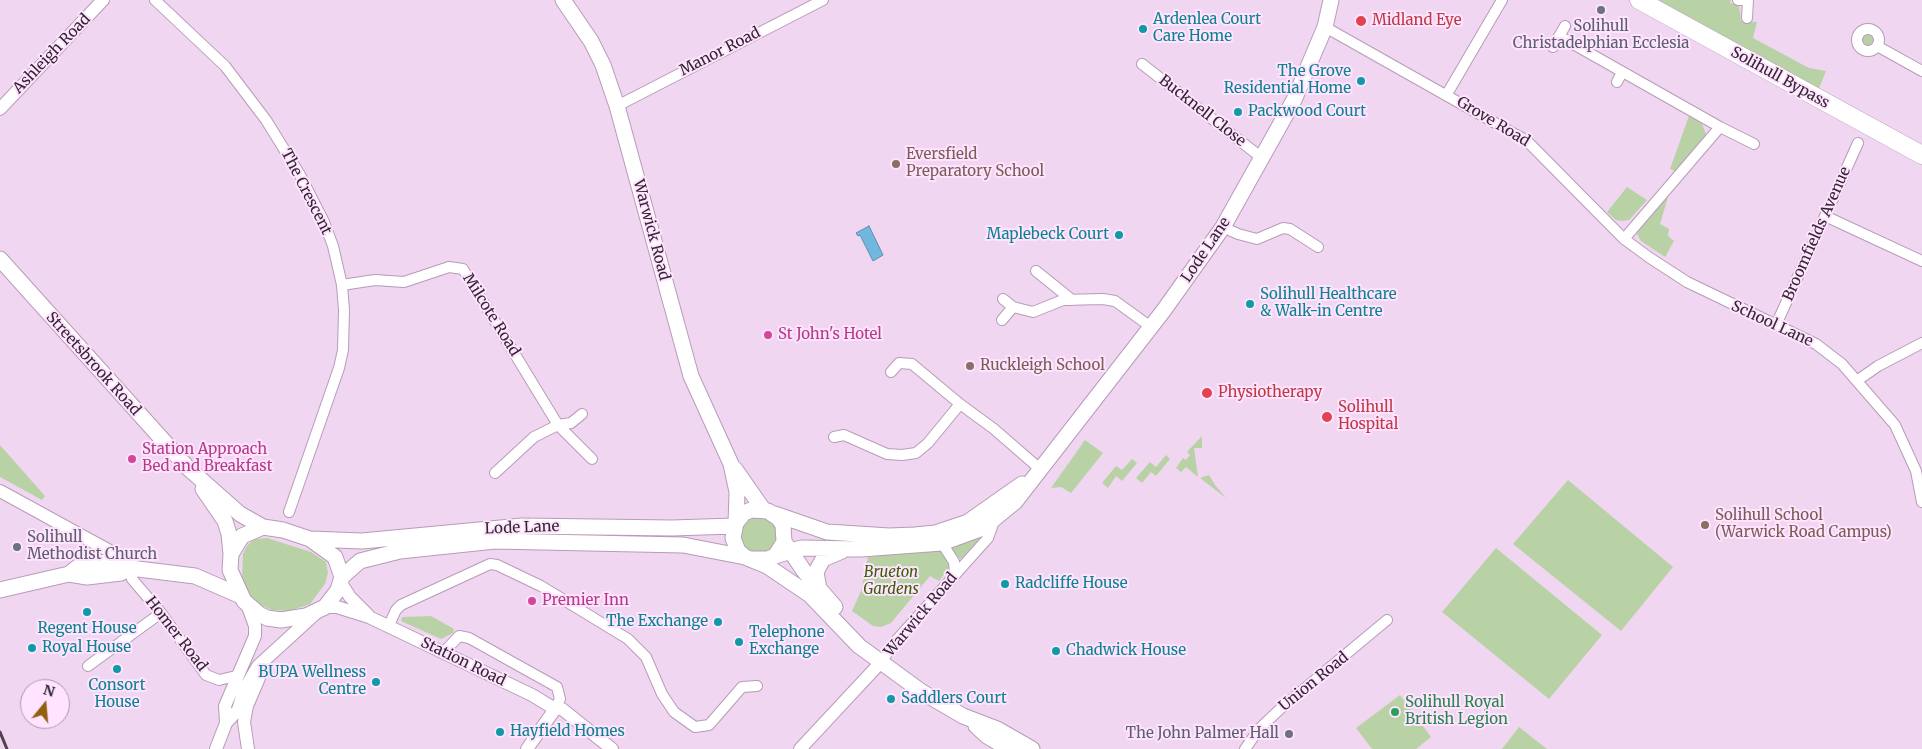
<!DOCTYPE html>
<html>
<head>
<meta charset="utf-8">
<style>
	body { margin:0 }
	#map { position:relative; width:1922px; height:749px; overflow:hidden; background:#f1d6f1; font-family:Merriweather,serif }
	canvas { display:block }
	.north { position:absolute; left:20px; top:679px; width:50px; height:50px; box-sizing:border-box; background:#ffe3ff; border:1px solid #ad98ad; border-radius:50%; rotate:17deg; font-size:14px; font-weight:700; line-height:20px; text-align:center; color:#312731 }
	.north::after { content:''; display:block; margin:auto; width:18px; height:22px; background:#91610e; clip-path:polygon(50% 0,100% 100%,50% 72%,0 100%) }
</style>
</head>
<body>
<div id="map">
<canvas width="1922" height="749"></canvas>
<div class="north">N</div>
</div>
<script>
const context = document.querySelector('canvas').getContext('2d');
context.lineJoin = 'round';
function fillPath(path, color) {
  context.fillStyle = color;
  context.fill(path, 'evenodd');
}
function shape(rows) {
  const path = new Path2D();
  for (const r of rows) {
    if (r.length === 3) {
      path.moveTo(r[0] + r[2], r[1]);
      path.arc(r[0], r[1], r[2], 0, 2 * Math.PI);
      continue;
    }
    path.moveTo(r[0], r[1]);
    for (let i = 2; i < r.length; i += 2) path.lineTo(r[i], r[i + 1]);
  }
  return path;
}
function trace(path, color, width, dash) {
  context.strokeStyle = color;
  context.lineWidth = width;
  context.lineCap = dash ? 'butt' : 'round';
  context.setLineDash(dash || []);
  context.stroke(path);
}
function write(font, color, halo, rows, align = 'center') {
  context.font = font + ' Merriweather,serif';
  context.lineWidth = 4;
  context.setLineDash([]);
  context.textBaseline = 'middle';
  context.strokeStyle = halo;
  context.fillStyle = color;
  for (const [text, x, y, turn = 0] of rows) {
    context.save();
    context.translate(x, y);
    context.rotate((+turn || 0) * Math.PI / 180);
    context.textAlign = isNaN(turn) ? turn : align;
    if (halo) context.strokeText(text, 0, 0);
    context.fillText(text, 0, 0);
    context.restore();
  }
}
fillPath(shape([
	[1653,0,1731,0,1730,3,1739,5,1741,21,1757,22,1753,38,1809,68,1826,71,1818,91],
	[1867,41,7],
	[1689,116,1702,124,1706,134,1702,144,1677,172,1670,169],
	[1627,187,1647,200,1629,220,1622,221,1616,220,1607,212],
	[1668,197,1660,224,1669,229,1668,236,1674,241,1665,257,1641,241,1637,234,1639,228],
	[1202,436,1202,448,1194,448,1198,477,1186,467,1181,472,1176,468,1183,458,1186,460,1190,455,1187,452],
	[1085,440,1103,453,1071,493,1061,487,1051,488],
	[0,445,45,496,42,500,0,477],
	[1166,455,1170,459,1156,476,1151,472,1142,483,1136,478,1150,462,1156,467],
	[1132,459,1137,463,1122,481,1116,476,1108,488,1102,483,1116,466,1122,470],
	[1209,475,1215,485,1226,498,1200,478],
	[1568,480,1673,567,1621,631,1513,544],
	[759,535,18],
	[986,532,961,559,956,556,950,544],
	[267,538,311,552,326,562,328,573,325,584,310,604,289,611,272,610,261,605,249,594,242,579,243,554,247,546,254,539],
	[1496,548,1602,635,1549,699,1442,612],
	[937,549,944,553,950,566,939,581,930,576,891,623,881,627,873,626,852,611,861,591,868,557],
	[431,616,454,629,453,633,441,639,401,621,402,617],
	[1400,695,1431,737,1416,749,1372,749,1356,728],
	[1519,727,1547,749,1502,749]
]), '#b8d2a6');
const water = shape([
	[869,226,883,255,873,261,860,235,858,236,856,233,869,226]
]);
fillPath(water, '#71b8e1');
trace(water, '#5e8cac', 1);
const minor = shape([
	[155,0,225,66,266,120,300,175,324,222,333,246,342,285,344,310,343,350,339,368,289,512],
	[1738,0,1748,0],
	[1747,18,1748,0],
	[1325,27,1527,141,1624,239,1650,258,1687,282,1816,344,1842,364,1895,425,1916,471,1922,502],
	[1868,40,11],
	[1559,36,1720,127,1624,239],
	[1877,46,1922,71],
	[1553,47,1565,26],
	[1142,64,1262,158],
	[1617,82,1622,72],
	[1447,94,1502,0],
	[617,106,823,0],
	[1720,127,1754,144],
	[1825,216,1922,261],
	[1223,227,1238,234,1257,239,1283,228,1290,229,1318,247],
	[1036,271,1072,300],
	[342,285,375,280,404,282,449,267,463,269,558,425,592,459],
	[1003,299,1013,307,1033,312,1063,300,1103,299,1115,301,1151,327],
	[1002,320,1013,307],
	[1776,325,1858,143],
	[891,372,899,363,912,364,960,404],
	[1858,380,1878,366,1922,343],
	[834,437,844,435,887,454,902,455,916,453,928,443,960,404,994,429,1040,469],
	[495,473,534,437,558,425,571,423,582,414],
	[942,543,954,562,955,574],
	[133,568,132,579,161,613,206,675,219,680,236,676],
	[389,625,396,610,401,605,490,564,497,565,541,586,628,639,646,657,662,694,674,712,695,727,709,725,742,687,757,686],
	[443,653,459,636,469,638,557,687,560,699,555,709],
	[882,661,893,644,988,538,994,521],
	[88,666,161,613],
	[1245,749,1259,729,1280,709,1387,620]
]);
const tertiary = shape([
	[0,109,103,0],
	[0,491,117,555,127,565],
	[341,583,350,597,368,615],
	[325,607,337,607,369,617,532,695,555,709,562,709,612,749],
	[226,723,238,710,244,690,258,666,316,613],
	[216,749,226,723,225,706,255,636,255,626,247,604],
	[248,749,244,722,247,706,259,678],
	[527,749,555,709],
	[800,749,882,661]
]);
const secondary = shape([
	[563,0,591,41,603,65,617,106,691,376,731,464,737,492,736,523],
	[0,259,188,468,240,514,263,527],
	[735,469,763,509],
	[203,489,225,521,229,534,231,554],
	[775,514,827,532,889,536,915,535,935,533,968,522,1022,484],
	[263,527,283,530,310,539,335,557,342,577,338,590,325,607,306,616,281,620,267,618,259,614,244,601,230,570,231,554,242,536,263,527],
	[310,539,362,541,522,526,672,528,734,526],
	[785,543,804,571,835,607],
	[775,556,801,548,861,549,942,543,983,528,1015,502,1164,310,1223,227,1294,100,1325,27,1331,0],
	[750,559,768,559,775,556,784,542,783,525,778,518,768,511,751,510,744,513,736,523,733,538,738,551,745,557,750,559,767,566,810,595,859,646,922,692,963,716,997,729,1032,749],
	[69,574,78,567,113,561,130,568,195,576,241,596],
	[342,577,360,561,400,551,495,541,683,545,745,557],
	[819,589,816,572,823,559,842,551],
	[0,590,69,574,87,577,121,573,130,568],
	[976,726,987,736,1009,749]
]);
const trunk = shape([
	[1639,0,1922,155]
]);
trace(minor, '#b69cb6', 12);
trace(tertiary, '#b69cb6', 14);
trace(secondary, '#b69cb6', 17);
trace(trunk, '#b69cb6', 19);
trace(minor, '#fff', 10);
trace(tertiary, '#fff', 12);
trace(secondary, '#fff', 15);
trace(trunk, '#fff', 18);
trace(shape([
	[0,732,7,749]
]), '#504350', 3);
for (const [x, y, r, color] of [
	[1601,10,5,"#6b7280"],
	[1361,21,6,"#e0444e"],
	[1143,29,5,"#0f9aa8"],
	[1361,81,5,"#0f9aa8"],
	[1238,112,5,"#0f9aa8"],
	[896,164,5,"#8d6e63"],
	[1119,235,5,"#0f9aa8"],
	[1250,304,5,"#0f9aa8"],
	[768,335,5,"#d1479c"],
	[970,366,5,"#8d6e63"],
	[1207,393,6,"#e0444e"],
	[1327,417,6,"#e0444e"],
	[132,459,5,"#d1479c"],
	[1705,525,5,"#8d6e63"],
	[17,547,5,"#6b7280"],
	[1005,584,5,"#0f9aa8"],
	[532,601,5,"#d1479c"],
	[87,612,5,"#0f9aa8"],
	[718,622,5,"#0f9aa8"],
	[739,642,5,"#0f9aa8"],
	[32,648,5,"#0f9aa8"],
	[1056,651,5,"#0f9aa8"],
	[117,669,5,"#0f9aa8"],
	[376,682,5,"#0f9aa8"],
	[891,699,5,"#0f9aa8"],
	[1395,712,5,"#2e9e5b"],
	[500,732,5,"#0f9aa8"],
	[1289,734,5,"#6b7280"]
]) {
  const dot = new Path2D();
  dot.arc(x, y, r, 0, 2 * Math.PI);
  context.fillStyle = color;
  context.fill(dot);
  trace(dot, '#ffe3ff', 2);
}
write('15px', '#0d838f', '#ffe3ff', [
	["Ardenlea Court",1153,20],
	["Care Home",1153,37],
	["The Grove",1351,72,"right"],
	["Residential Home",1351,89,"right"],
	["Packwood Court",1248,112],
	["Maplebeck Court",1109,235,"right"],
	["Solihull Healthcare",1260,295],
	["& Walk-in Centre",1260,312],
	["Radcliffe House",1015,584],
	["The Exchange",708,622,"right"],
	["Regent House",87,629,"center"],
	["Telephone",749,633],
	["Exchange",749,650],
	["Royal House",42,648],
	["Chadwick House",1066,651],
	["BUPA Wellness",366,673,"right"],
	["Centre",366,690,"right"],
	["Consort",117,686,"center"],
	["House",117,703,"center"],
	["Saddlers Court",901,699],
	["Hayfield Homes",510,732]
], 'left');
write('15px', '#be3a42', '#ffe3ff', [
	["Midland Eye",1372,21],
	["Physiotherapy",1218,393],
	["Solihull",1338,408],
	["Hospital",1338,425]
], 'left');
write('15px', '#5b616d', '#ffe3ff', [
	["Solihull",1601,27],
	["Christadelphian Ecclesia",1601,44],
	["Solihull",27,538,"left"],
	["Methodist Church",27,555,"left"],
	["The John Palmer Hall",1279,734,"right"]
]);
write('15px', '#312731', '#ffe3ff', [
	["Manor Road",720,52,-27],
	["Ashleigh Road",52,54,-46],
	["Solihull Bypass",1780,78,29],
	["Bucknell Close",1202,111,38],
	["Grove Road",1493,122,31],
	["The Crescent",306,192,63],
	["Warwick Road",651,230,75],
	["Broomfields Avenue",1817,234,-66],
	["Lode Lane",1206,250,-56],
	["Milcote Road",491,315,58],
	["School Lane",1772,324,25],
	["Streetsbrook Road",93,364,48],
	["Lode Lane",522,528,-2],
	["Warwick Road",921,615,-50],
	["Homer Road",176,634,52],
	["Station Road",463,662,26],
	["Union Road",1314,682,-39]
]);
write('15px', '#785e54', '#ffe3ff', [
	["Eversfield",906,155],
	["Preparatory School",906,172],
	["Ruckleigh School",980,366],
	["Solihull School",1715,516],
	["(Warwick Road Campus)",1715,533]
], 'left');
write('15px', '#b23c85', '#ffe3ff', [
	["St John's Hotel",778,335],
	["Station Approach",142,450],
	["Bed and Breakfast",142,467],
	["Premier Inn",542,601]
], 'left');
write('italic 15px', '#355f00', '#ffe3ff', [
	["Brueton",891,573],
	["Gardens",891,590]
]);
write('15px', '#27864d', '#ffe3ff', [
	["Solihull Royal",1405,703],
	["British Legion",1405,720]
], 'left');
</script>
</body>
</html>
